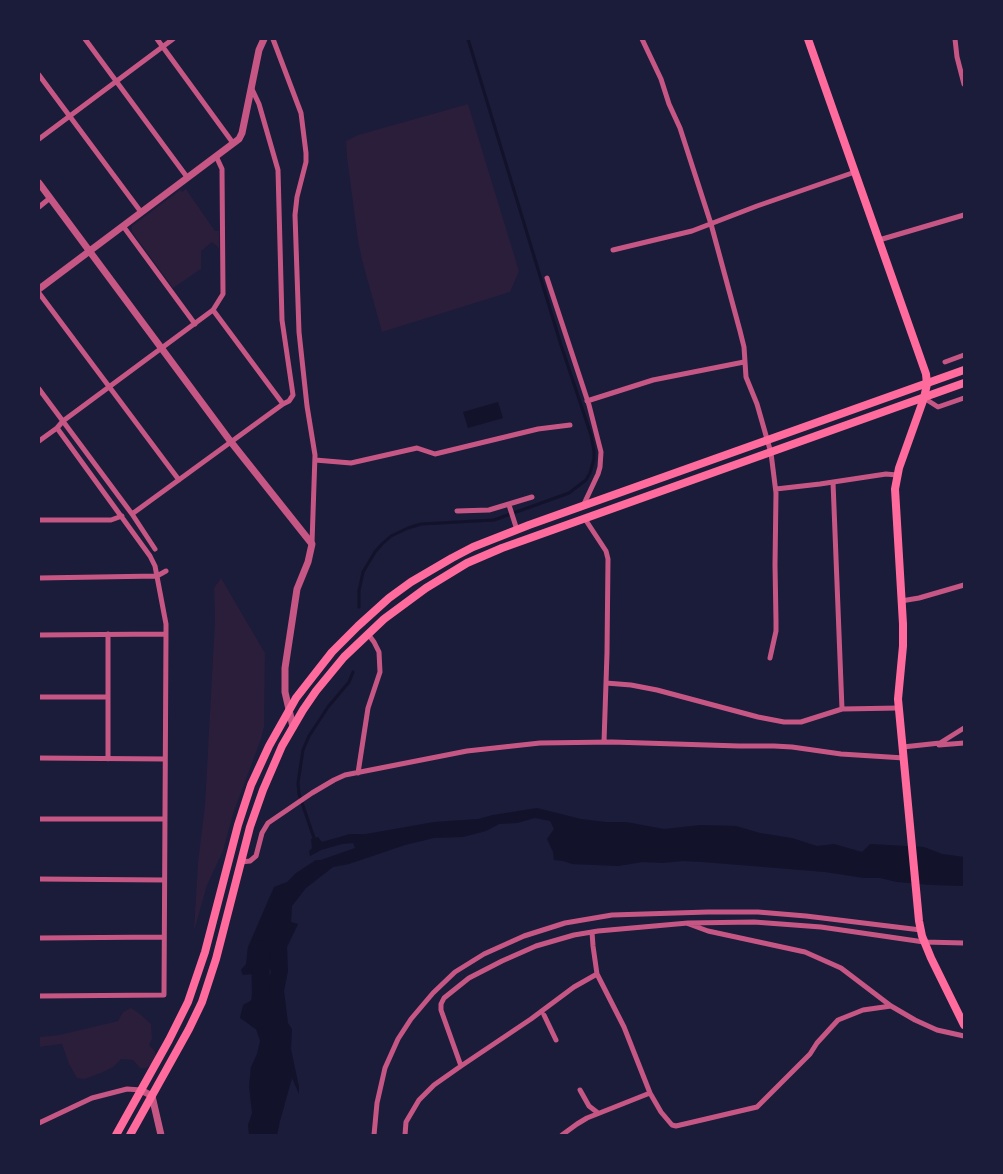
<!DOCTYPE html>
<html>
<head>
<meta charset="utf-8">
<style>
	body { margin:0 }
	#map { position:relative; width:1003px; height:1174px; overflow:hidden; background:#1b1b3a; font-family:"Titillium Web",sans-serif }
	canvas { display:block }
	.frame { position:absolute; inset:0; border:40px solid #1b1b3a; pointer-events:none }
</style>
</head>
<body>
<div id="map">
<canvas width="1003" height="1174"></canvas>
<div class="frame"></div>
</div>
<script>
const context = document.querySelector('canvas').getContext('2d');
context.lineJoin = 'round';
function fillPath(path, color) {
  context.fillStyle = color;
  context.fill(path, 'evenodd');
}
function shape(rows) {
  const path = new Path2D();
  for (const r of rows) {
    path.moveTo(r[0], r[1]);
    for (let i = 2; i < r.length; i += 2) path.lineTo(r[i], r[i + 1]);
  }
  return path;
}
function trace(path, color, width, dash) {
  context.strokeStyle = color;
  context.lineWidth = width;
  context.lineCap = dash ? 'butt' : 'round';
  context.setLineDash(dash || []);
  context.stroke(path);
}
fillPath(shape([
	[468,104,519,271,510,292,382,332,362,260,358,241,347,157,346,141,358,135],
	[186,189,215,231,219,231,219,248,212,242,201,251,201,269,173,288,132,232,132,226,180,190,182,192],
	[221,578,265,653,264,727,261,739,233,814,223,851,207,885,194,931,198,862,205,805,215,620,214,588],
	[131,1008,140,1014,151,1024,152,1039,149,1045,154,1050,156,1056,153,1064,146,1068,140,1068,133,1060,121,1059,113,1067,101,1073,85,1079,77,1078,69,1064,62,1044,39,1047,39,1037,59,1035,118,1021,123,1012]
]), '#2a1e3b');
fillPath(shape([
	[498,402,503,418,468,428,463,412],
	[537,808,581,819,606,822,626,822,664,829,700,825,736,826,760,833,792,838,817,846,834,844,862,852,870,844,924,847,942,854,964,857,964,886,931,885,897,882,880,878,864,878,825,872,703,862,682,861,663,863,643,862,618,866,572,864,563,861,554,860,553,852,547,839,554,829,550,821,535,818,517,823,499,824,486,831,463,837,434,838,405,845,349,864,333,867,306,888,292,906,291,922,298,924,287,947,288,971,284,991,288,1023,292,1029,291,1049,299,1087,299,1094,292,1078,280,1121,277,1135,249,1135,248,1125,252,1113,249,1086,251,1067,257,1054,260,1041,256,1029,240,1018,243,1005,261,995,266,987,271,972,269,966,264,967,262,973,243,975,241,970,246,964,248,947,274,887,287,882,296,873,316,860,321,860,355,848,353,843,342,844,321,850,310,856,309,851,312,848,311,839,318,837,322,842,350,834,366,834,434,822,478,819,493,815]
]), '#12122b');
trace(shape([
	[359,607,359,591,363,572,375,552,382,544,391,536,408,528,421,524,494,520,569,493,586,480,590,473,594,459,594,451,591,435,561,345,468,39],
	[315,841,299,794,298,783,303,750,309,736,328,707,349,682,353,672]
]), '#12122b', 3);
trace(shape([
	[258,1020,261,993,260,949]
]), '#12122b', 18);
trace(shape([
	[85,39,187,177],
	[157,39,233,143],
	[273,39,301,113,306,153,306,162,297,197,295,215,299,332,307,406,315,455,312,543],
	[642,39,661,79,669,104,680,128,711,224,740,331,744,347,746,377,757,404,771,453,776,493,775,565,776,621,776,631,770,658],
	[955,39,957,57,964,84],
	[39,75,141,212],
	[39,139,173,39],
	[39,207,50,198],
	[123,226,195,324],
	[879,240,964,215],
	[613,250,692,231,757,206,855,172],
	[547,278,589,405,601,452,600,467,598,474,583,506],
	[39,293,179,480],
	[213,310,283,404],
	[945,362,964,355],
	[39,389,132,514,155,549],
	[924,398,938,407,964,398],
	[587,401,653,380,744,362],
	[39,441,57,428,63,421,213,310,223,294,222,169,216,156],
	[315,460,351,463,417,448,435,454,538,429,570,425],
	[833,482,842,709],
	[776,489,820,484,886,474,897,475],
	[509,505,517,530],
	[457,511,489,510,532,497],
	[132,514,283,404,289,401,293,395,282,320,278,170,259,104,251,87],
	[585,519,606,551,608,559,607,653,604,742],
	[39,520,111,520,122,516],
	[39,578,157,576,166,571],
	[901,601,919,598,964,585],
	[39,635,166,634],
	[606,683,631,685,657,690,758,717,784,722,801,722,842,709,899,708],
	[39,697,108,697],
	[939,745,964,743],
	[903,747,940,743,964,728],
	[39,758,165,759],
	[108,759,108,634],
	[358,773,368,708,380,672,379,652,374,642,368,634],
	[39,819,165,819],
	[241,862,250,861,256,856,262,833,268,823,312,793,334,780,345,775,467,751,540,743,612,742,739,746,774,746,792,747,841,754,904,758],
	[39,879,164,880],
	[689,924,708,931,805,952,841,968,891,1006,915,1020,937,1030,964,1036],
	[592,932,593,946,597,974,624,1027,650,1093,661,1112,672,1125,676,1126,757,1107,810,1054,817,1043,838,1020,863,1010,891,1006],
	[39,938,164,937],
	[597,974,574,987,531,1019,461,1066,441,1010,441,1004,444,998,469,978,502,961,536,946,574,935,598,931,688,923,754,922,821,927,924,942,964,943],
	[39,996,164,995,166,634,166,624,155,566,150,556,57,428],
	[544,1015,556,1040],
	[580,1090,589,1106,598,1113],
	[39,1123,92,1098,127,1089,141,1090],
	[374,1135,377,1103,385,1068,398,1039,411,1019,433,993,455,972,484,954,524,936,565,923,612,915,708,912,758,912,806,916,921,930],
	[405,1135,406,1122,419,1100,434,1085,461,1066],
	[562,1135,577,1124,587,1118,650,1093]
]), '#c65784', 5);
trace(shape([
	[39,183,231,442,312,544,308,562,297,589,285,668,285,692,293,727],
	[39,289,239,139,242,133,259,50,264,39],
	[141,1090,152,1096,161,1135]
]), '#c65784', 7);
trace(shape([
	[808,39,926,374,927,384,924,398,899,468,895,489,903,624,903,646,898,699,919,921,922,936,931,958,964,1025]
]), '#ff6b9d', 8);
trace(shape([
	[116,1135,169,1040,188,1002,205,952,238,825,251,785,269,746,296,698,332,652,358,626,389,598,411,582,452,558,473,547,529,525,964,370],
	[130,1135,189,1029,202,1002,216,959,250,827,263,790,282,746,303,710,316,691,344,657,384,619,426,588,467,563,502,548,964,383]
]), '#ff6b9d', 8);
</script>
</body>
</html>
